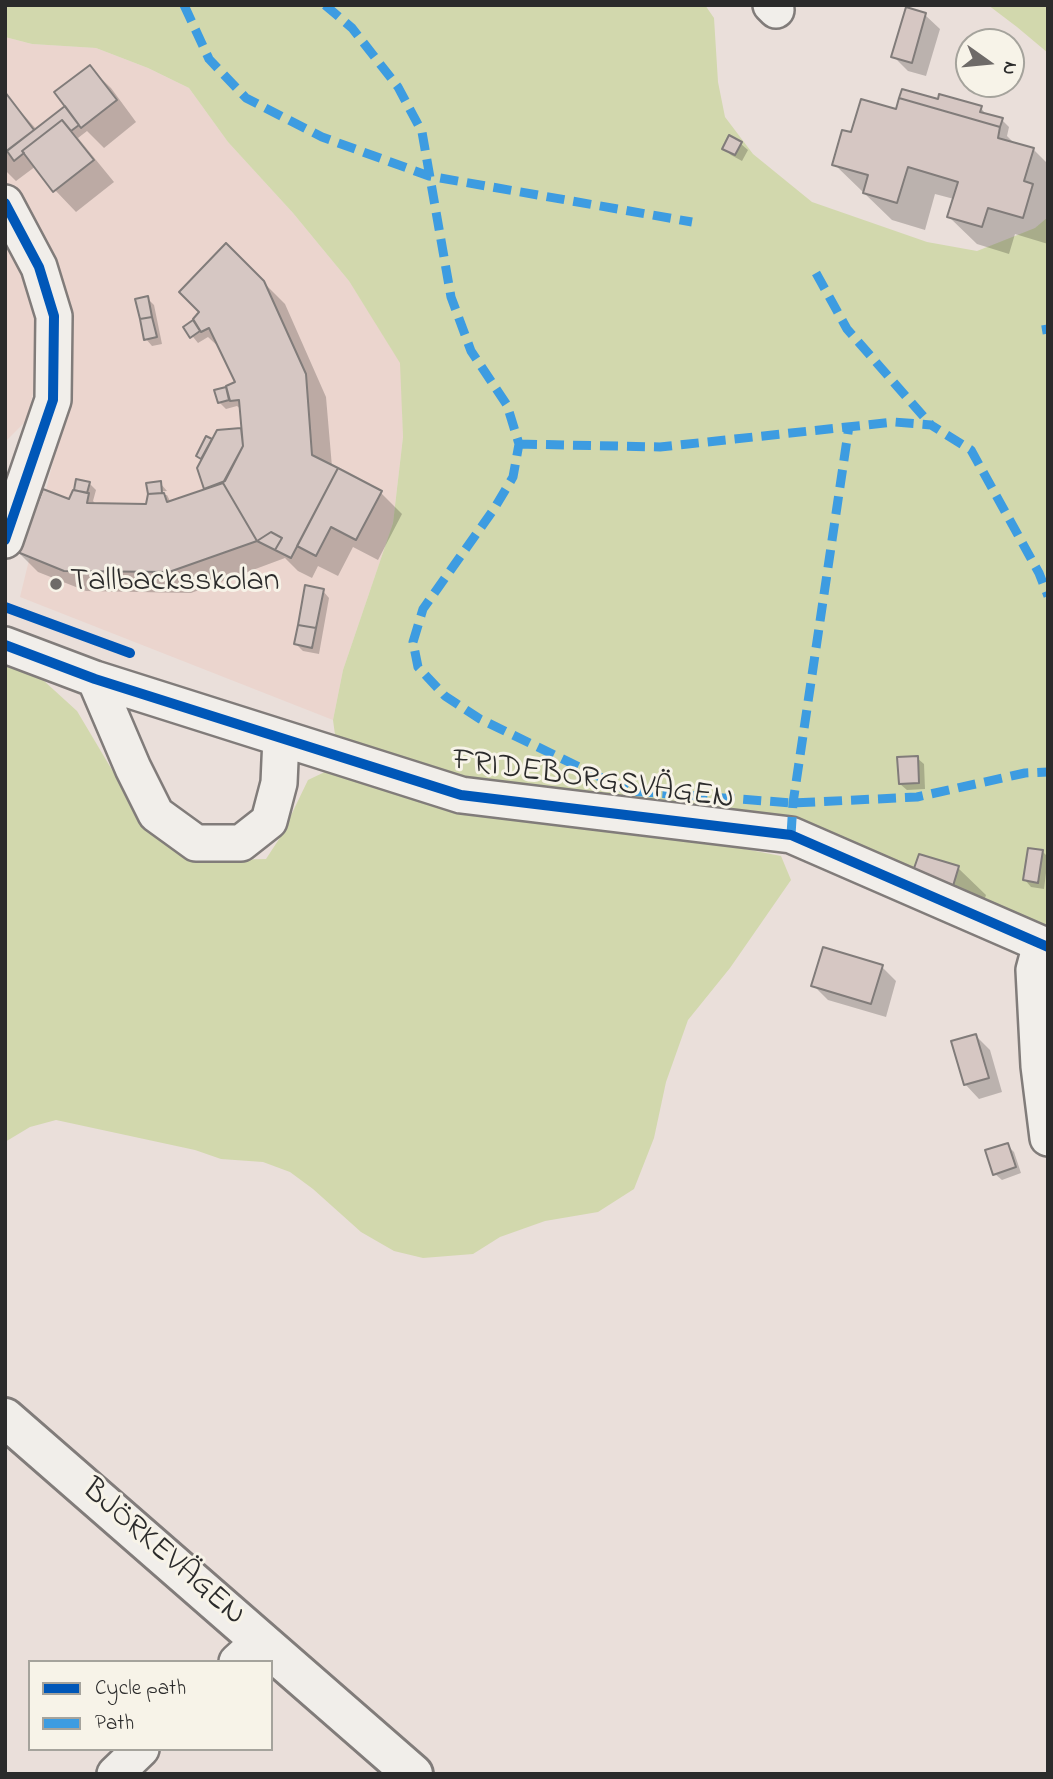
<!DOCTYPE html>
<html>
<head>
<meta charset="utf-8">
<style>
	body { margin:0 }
	#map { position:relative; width:1053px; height:1779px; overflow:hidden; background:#eadfda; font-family:"Indie Flower",sans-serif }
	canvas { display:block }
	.frame { position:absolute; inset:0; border:7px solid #2b2b2b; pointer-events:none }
	.legend { position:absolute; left:28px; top:1660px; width:245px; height:91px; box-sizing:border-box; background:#f7f3e8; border:2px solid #a5a39c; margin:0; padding:9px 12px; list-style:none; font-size:21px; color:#2b2b2b }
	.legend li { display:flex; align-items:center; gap:14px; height:35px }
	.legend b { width:35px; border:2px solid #a5a39c }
	.north { position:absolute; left:955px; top:28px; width:70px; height:70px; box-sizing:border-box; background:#f7f3e8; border:2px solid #a5a39c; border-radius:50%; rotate:105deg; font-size:19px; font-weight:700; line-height:28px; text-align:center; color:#2b2b2b }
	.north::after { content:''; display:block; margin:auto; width:24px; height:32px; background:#6e6a68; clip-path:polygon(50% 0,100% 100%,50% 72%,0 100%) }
</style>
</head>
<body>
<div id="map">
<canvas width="1053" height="1779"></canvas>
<div class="frame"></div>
<ul class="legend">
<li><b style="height:9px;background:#0057b8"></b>Cycle path</li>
<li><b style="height:9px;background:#3d9ce1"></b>Path</li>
</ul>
<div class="north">N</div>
</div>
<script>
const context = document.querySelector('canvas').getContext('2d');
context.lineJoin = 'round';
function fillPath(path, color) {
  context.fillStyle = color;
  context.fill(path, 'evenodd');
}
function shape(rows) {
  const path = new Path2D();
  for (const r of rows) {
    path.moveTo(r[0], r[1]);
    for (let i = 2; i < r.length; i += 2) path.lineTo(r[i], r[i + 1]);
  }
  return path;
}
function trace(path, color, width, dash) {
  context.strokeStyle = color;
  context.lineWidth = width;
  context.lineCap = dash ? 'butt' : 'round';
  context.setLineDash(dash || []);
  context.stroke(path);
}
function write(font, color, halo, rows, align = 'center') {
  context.font = font + ' "Indie Flower",sans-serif';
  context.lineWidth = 6;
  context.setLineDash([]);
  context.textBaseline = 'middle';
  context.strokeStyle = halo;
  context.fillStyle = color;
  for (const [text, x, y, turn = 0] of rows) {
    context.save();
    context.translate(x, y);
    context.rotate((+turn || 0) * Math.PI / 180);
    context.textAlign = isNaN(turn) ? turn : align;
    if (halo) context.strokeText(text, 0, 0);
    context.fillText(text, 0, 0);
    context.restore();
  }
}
fillPath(shape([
	[5,37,32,44,96,48,148,68,189,88,228,142,293,213,349,281,401,363,403,437,393,523,343,670,333,720,20,597,69,396,66,288,31,220,5,186],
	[5,233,38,294,43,350,27,420,5,442]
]), '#ebd5ce');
fillPath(shape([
	[5,5,705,5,714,18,718,82,725,117,753,154,812,202,927,242,977,251,1035,228,1048,217,1048,930,795,821,704,806,449,781,336,742,333,720,343,670,393,523,403,437,400,363,349,281,293,213,228,142,189,88,148,68,96,48,32,44,5,37],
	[988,5,1048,5,1048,53,1017,27],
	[5,664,43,680,77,711,146,827,228,860,266,859,281,836,308,780,331,769,781,856,791,880,730,968,688,1020,666,1082,654,1138,634,1189,598,1212,545,1221,500,1237,473,1254,423,1258,394,1251,361,1232,313,1189,290,1172,263,1162,221,1159,195,1150,56,1120,30,1127,5,1142]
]), '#d2d8ad');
fillPath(shape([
	[925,15,940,29,926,76,908,71,893,56],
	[89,67,111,88,136,122,104,148,87,131,78,138,114,182,76,212,55,190,36,166,16,181,5,170,5,94,37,130,67,107],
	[939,102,981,108,987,116,1002,120,1009,127,1007,136,1015,144,1033,149,1048,164,1048,244,1015,234,1009,254,977,244,949,217,954,199,935,194,925,230,892,220,834,164,853,135,898,111],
	[741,144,748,150,742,161,731,155,724,148],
	[226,245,285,304,326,397,332,467,381,493,402,514,378,560,353,547,338,576,318,566,312,578,298,571,285,558,191,593,86,591,38,572,17,551,70,501,78,481,89,483,96,490,93,501,97,505,148,505,148,484,160,483,167,491,153,492,153,496,167,495,171,503,206,490,199,468,202,461,198,456,211,441,212,442,218,432,243,429,242,410,237,406,226,409,219,402,217,391,237,383,222,350,208,337,198,343,185,327,202,312],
	[147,298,154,305,162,344,152,346,146,339],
	[323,591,329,598,319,654,303,651,296,644],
	[917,758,924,764,925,789,907,790,900,784],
	[1043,852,1048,857,1044,889,1031,887,1025,880],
	[958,868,986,895,980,913,914,873],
	[882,967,896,981,886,1017,828,1000,813,985],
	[976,1036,990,1050,1002,1092,979,1099,965,1084],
	[1007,1145,1014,1152,1021,1173,1002,1180,995,1174]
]), '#0003');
const building = shape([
	[906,7,926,13,912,63,891,57,906,7],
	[90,65,117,100,81,128,54,92,90,65],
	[902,89,938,99,939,94,982,106,980,112,1003,118,1000,127,899,98,902,89],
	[5,92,34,130,5,152,5,92],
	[899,98,1000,127,998,138,1034,148,1024,181,1033,184,1023,218,988,208,982,227,947,217,958,182,908,167,897,203,863,193,868,175,832,165,842,130,851,132,861,99,896,109,899,98],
	[65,106,79,125,71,131,62,120,22,151,24,153,14,161,7,151,65,106],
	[62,120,94,160,53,192,22,151,62,120],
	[729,135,742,142,735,155,722,149,729,135],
	[226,243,264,281,306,374,312,455,338,468,291,558,275,550,282,538,271,532,257,541,223,483,243,446,239,400,230,401,226,386,235,382,209,328,201,332,193,319,199,312,179,292,226,243],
	[148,296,152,317,140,319,135,299,148,296],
	[152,317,157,337,144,340,140,319,152,317],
	[193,320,200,331,190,338,183,327,193,320],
	[226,387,229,400,218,403,214,390,226,387],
	[241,428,243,446,225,481,204,489,197,468,217,430,241,428],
	[206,436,212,439,201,459,196,456,206,436],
	[338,468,382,491,356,540,331,527,316,556,297,546,338,468],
	[76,479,90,482,87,493,74,490,76,479],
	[161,481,162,493,148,494,146,483,161,481],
	[223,483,257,541,169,572,64,571,15,551,33,505,36,506,43,489,69,499,73,490,89,493,87,503,146,504,148,494,164,493,167,502,223,483],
	[271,532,282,538,275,550,257,541,271,532],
	[305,585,324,589,316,628,298,625,305,585],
	[298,625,316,628,312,648,294,644,298,625],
	[918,756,919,783,899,784,897,757,918,756],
	[1028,848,1043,850,1038,883,1023,880,1028,848],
	[919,854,959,866,953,886,912,874,919,854],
	[823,947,883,965,871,1004,811,986,823,947],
	[976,1034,989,1078,964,1085,951,1041,976,1034],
	[1008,1143,1016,1167,993,1175,985,1150,1008,1143]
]);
fillPath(building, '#d6c7c3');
trace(building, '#817c7a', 2);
const street = shape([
	[771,5,776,10],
	[5,203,39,267,54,316,53,400,5,540],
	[5,645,95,679,461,795,791,835,1048,947],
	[95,679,133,768,156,814,196,843,241,843,269,821,279,783,281,738],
	[1041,944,1034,970,1039,1066,1048,1138],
	[237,1662,261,1640],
	[115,1774,141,1749]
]);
const secondary = shape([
	[5,1418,413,1774]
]);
trace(street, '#817c7a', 40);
trace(secondary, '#817c7a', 44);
trace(street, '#f1eeea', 35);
trace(secondary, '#f1eeea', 38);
trace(shape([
	[184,5,209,59,246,98,322,137,429,176,692,222],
	[325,5,352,28,398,87,422,132,451,297,471,351,507,405,519,444,513,477,494,509,423,609,413,642,418,667,445,696,480,719,629,791,793,803,917,797,1025,773,1048,772],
	[816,273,847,329,931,425],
	[1042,330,1048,329],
	[519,444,660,447,894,422,931,425,971,450,1039,573,1048,596],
	[791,835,793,803,849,426]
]), '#3d9ce1', 9, [18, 9]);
trace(shape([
	[5,203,39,267,54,316,53,400,5,540],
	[5,607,130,653],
	[5,645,95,679,461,795,791,835,1048,947]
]), '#0057b8', 10);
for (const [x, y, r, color] of [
	[56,584,7,"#6e6a68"]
]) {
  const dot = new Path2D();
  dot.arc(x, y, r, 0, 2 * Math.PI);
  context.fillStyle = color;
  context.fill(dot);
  trace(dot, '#f7f3e8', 2.5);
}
write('32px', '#2b2b2b', '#f7f3e8', [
	["Tallbacksskolan",70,584]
], 'left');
write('32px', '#2b2b2b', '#f7f3e8', [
	["FRIDEBORGSVÄGEN",593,782,8],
	["BJÖRKEVÄGEN",162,1554,41]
]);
</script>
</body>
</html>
